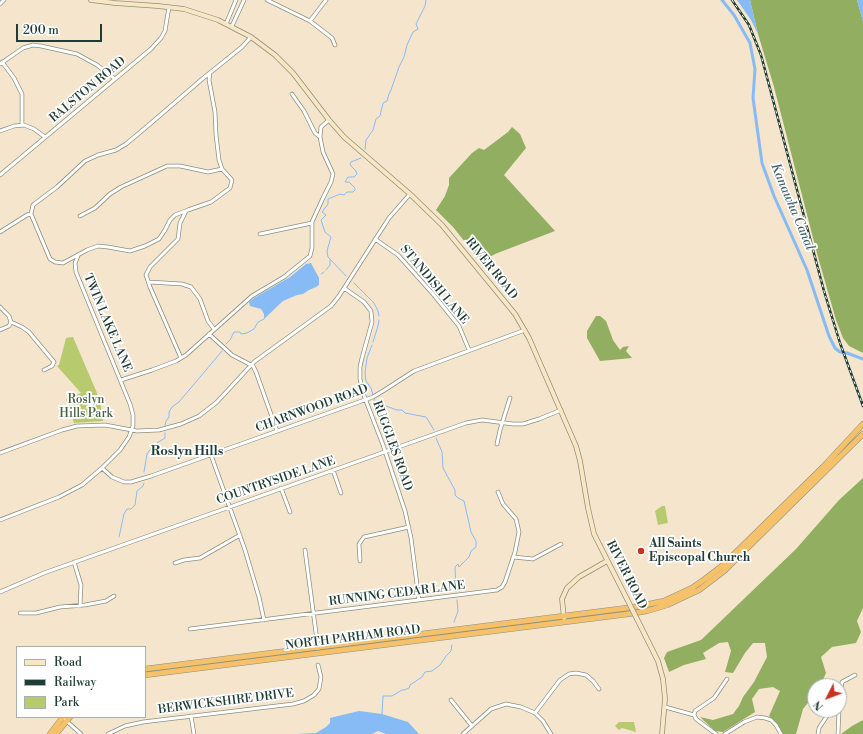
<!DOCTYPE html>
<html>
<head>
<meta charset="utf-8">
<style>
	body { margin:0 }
	#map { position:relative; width:863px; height:734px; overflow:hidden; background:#f5e5cd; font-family:"Libre Bodoni",serif }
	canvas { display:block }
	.legend { position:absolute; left:16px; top:646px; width:130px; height:72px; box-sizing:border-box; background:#fff; border:1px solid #a5b1ae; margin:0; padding:5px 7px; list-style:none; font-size:12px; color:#1f3d34 }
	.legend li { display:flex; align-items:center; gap:8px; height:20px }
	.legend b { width:20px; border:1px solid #a5b1ae }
	.north { position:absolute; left:807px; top:678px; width:40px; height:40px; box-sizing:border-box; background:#fff; border:1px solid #a5b1ae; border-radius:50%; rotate:228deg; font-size:11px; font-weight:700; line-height:16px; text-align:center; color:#1f3d34 }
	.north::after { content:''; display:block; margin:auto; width:14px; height:18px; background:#c8321e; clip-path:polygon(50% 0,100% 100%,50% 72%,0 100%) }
	.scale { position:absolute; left:16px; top:24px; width:86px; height:18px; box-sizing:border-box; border:2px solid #1f3d34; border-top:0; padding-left:5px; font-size:12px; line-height:14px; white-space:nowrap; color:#1f3d34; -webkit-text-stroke:3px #fff; paint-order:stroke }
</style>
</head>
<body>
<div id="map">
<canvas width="863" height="734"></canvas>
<ul class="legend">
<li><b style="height:5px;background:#fbe6c4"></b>Road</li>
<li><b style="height:5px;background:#1f3d34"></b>Railway</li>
<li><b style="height:11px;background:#b7ca6e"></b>Park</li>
</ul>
<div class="north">N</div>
<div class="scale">200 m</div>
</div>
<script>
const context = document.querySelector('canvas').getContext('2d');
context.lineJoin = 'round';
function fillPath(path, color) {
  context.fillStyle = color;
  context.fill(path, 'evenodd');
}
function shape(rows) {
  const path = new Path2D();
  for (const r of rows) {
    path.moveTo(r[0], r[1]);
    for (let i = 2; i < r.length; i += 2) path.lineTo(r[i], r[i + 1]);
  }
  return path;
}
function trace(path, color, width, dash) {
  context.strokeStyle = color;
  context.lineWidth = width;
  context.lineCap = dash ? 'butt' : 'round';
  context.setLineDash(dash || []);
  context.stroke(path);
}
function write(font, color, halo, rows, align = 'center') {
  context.font = font + ' "Libre Bodoni",serif';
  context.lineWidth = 3.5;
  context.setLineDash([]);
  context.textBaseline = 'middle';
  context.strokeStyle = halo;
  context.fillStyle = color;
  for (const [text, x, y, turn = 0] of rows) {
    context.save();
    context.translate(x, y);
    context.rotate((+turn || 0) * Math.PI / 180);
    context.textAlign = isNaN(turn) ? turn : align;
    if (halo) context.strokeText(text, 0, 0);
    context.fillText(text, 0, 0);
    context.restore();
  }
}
fillPath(shape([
	[73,337,100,400,103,421,74,423,66,399,81,393,57,366,59,365,66,338],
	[662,506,665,506,668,523,658,525,655,511],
	[619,722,634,722,636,732,622,728,619,730,615,726]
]), '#b7ca6e');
fillPath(shape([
	[750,0,857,0,863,21,863,353,849,346,843,338,836,320,818,257,774,87,758,34],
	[512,127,520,134,526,148,504,175,555,231,495,254,481,262,453,227,436,210,445,196,449,185,449,178,472,153,479,148,484,150,508,132],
	[596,316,600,316,606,321,613,340,620,350,623,347,629,346,626,351,632,358,600,361,587,338,587,331],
	[863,478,863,608,857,621,861,632,856,643,832,647,821,657,826,673,820,686,815,686,815,694,803,709,796,734,782,734,776,723,769,716,780,691,773,687,759,689,752,699,755,712,723,732,715,731,700,717,713,720,733,714,739,706,743,697,754,682,767,657,765,643,753,643,745,653,733,673,725,672,731,651,728,642,719,643,703,653,706,659,684,665,669,672,664,658,667,652,701,640,796,549,839,500],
	[863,720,863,734,841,734,852,726]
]), '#91ae61');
fillPath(shape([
	[737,0,750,0,758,34,751,20],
	[857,0,863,0,863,21],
	[311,263,319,278,319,285,316,287,309,290,303,294,297,295,283,301,264,319,264,314,261,309,250,306,249,302,254,298,290,277,306,264],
	[359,711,382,714,408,722,419,734,386,734,378,731,372,734,296,734,316,733,326,727,330,723,330,718]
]), '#87bbf5');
trace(shape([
	[365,149,366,140,373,130,376,119,380,116,383,103,387,101,389,94,391,90,399,67,404,57,407,45,413,32,418,29,416,24,425,6,426,0],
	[326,270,330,265,330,260],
	[321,274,324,272],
	[346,276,328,257,327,251,331,237,325,232,321,220,326,215,322,212,328,204,328,199,340,194,344,195,347,192,353,192,355,190,355,188,349,182,345,182,348,177,354,177,357,174,356,171,352,167,350,164,351,162,361,158],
	[354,283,374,303,378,311,379,316],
	[373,342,378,326,379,320],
	[226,344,230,340,234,332,240,332,241,334,247,333,254,329,258,322,264,319],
	[372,345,367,358,365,373,366,381,371,388,373,395],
	[374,399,374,402,380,406,386,406,397,410,402,410,405,413,426,417,434,430],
	[165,426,166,421,169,417,169,412,172,407,179,402,222,351],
	[436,438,442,452,443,468,455,490,455,495,458,498,464,501,471,532,476,541,476,547,471,551,469,557,459,567,458,564,455,567,456,592],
	[144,472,147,454,152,447,157,445,157,443,165,438,165,433],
	[119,537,124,514,127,509,131,509,135,505,137,491,143,486,144,483],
	[454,622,458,611,457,600],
	[382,714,383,696,392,696,402,690,404,690,409,688,410,685,422,677,425,672,432,671,440,665,446,656,451,651,452,645]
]), '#87bbf5', 1);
trace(shape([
	[722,0,734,15,750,43,755,69,753,98,762,163,774,196,807,270,829,336,835,348,840,352,847,353,863,359]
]), '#87bbf5', 3);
const street = shape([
	[267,0,310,21,332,38,335,45],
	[0,4,4,0],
	[310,21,326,0],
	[226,24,236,0],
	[232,26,244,0],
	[2,62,14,78,22,94,22,125],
	[0,64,23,48,33,45,41,46,77,54,97,65,115,79],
	[210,73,209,80,215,112,216,135,219,160,222,169,232,180,230,188,211,202,188,210,175,215,170,220,165,230,159,239,145,246,130,251,108,247,98,246,87,250,63,263,55,262,50,259,31,214,33,205,57,187,85,161,98,155,116,150,126,144,150,124,201,80,242,47,251,37],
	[292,94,304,111,315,133,320,137],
	[0,131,14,126,24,125,34,129,45,137],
	[0,175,151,49,161,38,165,31,169,7],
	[80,216,95,208,110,194,121,187,167,166,180,166,208,172,222,169],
	[0,232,27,215,31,214],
	[260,234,312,223],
	[375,239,398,255,433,294,459,326,469,350],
	[149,282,182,284,191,287,200,299,208,321,214,329],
	[344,288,364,302,371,311,372,322,362,358,360,367,360,379,363,393,383,445,405,511,411,538,419,600],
	[0,307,9,316,11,322],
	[11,322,22,327,29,332,54,362,52,366,44,370],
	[0,330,9,326,11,322],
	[209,334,232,355,253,366,256,372,277,431],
	[181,358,150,287,146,275,150,267,178,239,180,223,186,211],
	[121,380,152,370,176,361,186,355,252,296,284,277,310,256,312,248,312,222,323,198,331,182,333,174,323,152,320,137,321,127,329,120],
	[497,444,500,430,510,398],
	[0,453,62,430,77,426,105,425,137,431,159,430,181,424,199,416,217,402,254,362,331,306,339,296,389,218,410,194],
	[211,455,245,550,259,597,264,620],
	[102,468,112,477,124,482,131,482,151,476,373,397,383,391,414,371,525,330],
	[333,470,341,493],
	[281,488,290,512],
	[0,520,59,497,82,485,102,468,120,450,129,437,133,426,133,415,130,404,76,272,75,263,78,256],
	[305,550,318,648],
	[513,557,533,559,561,544],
	[360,561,359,544,364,537,409,527],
	[74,562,81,585,80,606],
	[175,563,184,560,200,558,240,535],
	[0,592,44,573,466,423,482,420,513,424,523,424,539,419,561,410],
	[20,613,36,613,60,607,85,605,106,601,114,596],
	[190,629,497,590,502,587,505,582,515,552,519,532,516,519,503,504,498,492],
	[451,700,472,726],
	[839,702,842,682,855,675],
	[665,707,694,715,696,719,716,734],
	[535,713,560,680,569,674,576,673,586,675,593,681,599,689],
	[694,715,695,711,714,698,727,679],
	[191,716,194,734],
	[62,717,81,734],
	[108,734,125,726,143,722,293,704,304,701,314,695,319,689,321,677,318,665],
	[463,734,491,709,506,704,521,707,535,713,543,721,551,734],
	[725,734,744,722,757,717,765,718,771,720,776,725,781,734],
	[818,734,819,728,831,710],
	[838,734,839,710]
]);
const secondary = shape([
	[91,0,115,3,158,6,184,9,218,20,251,37,275,55,293,73,329,120,344,137,410,194,442,225,515,314,529,338,576,446,580,461,588,508,594,534,627,599],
	[564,618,562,599,567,588,579,577,607,561],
	[637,619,658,661,663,679,665,699,662,734]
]);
const highway = shape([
	[145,669,635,607,664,601,692,588,705,579,722,566,823,467,863,424],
	[145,675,628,614,647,611,667,605,699,590,724,571,863,434],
	[50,734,63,717],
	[56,734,70,717]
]);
trace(street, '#8a9180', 4.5);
trace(secondary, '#8a9180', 5.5);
trace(highway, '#8a9180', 6);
trace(street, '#fff', 3);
trace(secondary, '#fbe6c4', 4);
trace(highway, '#f5c16b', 5);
const rail = shape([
	[732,0,749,25,761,55,824,291,840,343,863,406]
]);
trace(rail, '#1f3d34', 2.5);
trace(rail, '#fff', 1, [3]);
const secondaryBridge = shape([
	[627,599,637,619]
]);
trace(secondaryBridge, '#8a9180', 5.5, []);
trace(secondaryBridge, '#fbe6c4', 4);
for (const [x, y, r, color] of [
	[641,551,4,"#c8321e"]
]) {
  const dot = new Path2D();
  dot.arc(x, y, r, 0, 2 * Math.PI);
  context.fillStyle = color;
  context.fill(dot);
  trace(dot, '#fff', 1.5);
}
write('12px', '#1f3d34', '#fff', [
	["RALSTON ROAD",88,90,-40],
	["RIVER ROAD",491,269,51],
	["STANDISH LANE",434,285,50],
	["TWIN LAKE LANE",107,323,67],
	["CHARNWOOD ROAD",312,409,-20],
	["RUGGLES ROAD",392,446,70],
	["COUNTRYSIDE LANE",276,481,-19],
	["RIVER ROAD",626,575,63],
	["RUNNING CEDAR LANE",397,594,-7],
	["NORTH PARHAM ROAD",353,638,-7],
	["BERWICKSHIRE DRIVE",226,702,-7]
]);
write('12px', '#456042', '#fff', [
	["Roslyn",86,400],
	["Hills Park",86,414]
]);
write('bold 12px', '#1f3d34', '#fff', [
	["All Saints",649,544],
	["Episcopal Church",649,558]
], 'left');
write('italic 13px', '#3e636e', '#fff', [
	["Kanawha Canal",792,207,67]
]);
write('bold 13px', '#1f3d34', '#fff', [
	["Roslyn Hills",187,452]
]);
</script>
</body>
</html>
